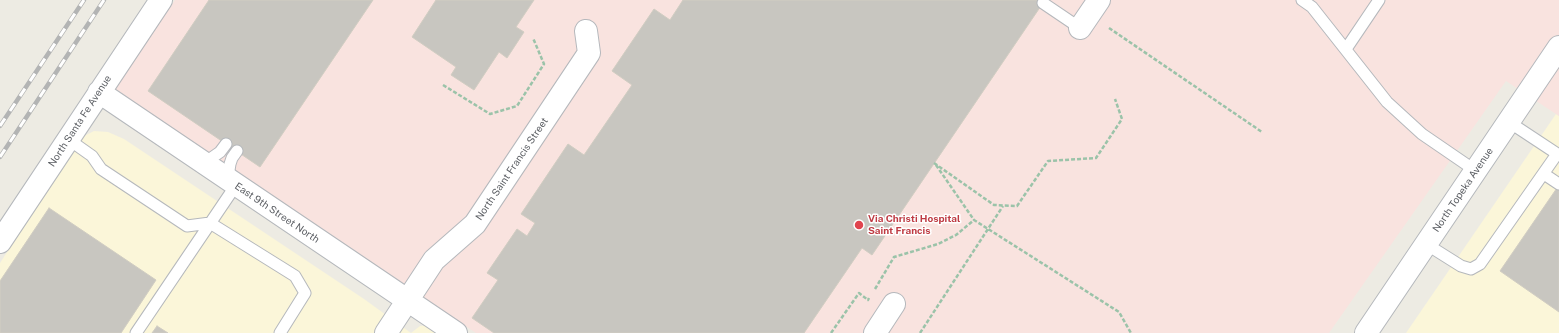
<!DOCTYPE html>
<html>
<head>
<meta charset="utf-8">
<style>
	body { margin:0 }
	canvas { display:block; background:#edebe3 }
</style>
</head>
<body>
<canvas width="1559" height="333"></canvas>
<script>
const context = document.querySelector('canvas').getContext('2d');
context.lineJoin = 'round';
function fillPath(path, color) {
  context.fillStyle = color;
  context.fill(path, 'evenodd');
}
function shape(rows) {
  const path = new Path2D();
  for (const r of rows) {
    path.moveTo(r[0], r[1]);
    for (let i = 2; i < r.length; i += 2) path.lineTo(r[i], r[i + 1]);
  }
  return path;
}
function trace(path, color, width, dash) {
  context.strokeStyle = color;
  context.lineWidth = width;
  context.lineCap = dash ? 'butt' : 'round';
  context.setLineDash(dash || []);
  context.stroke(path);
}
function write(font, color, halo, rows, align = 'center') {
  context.font = font + ' "Public Sans",sans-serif';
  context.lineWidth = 3;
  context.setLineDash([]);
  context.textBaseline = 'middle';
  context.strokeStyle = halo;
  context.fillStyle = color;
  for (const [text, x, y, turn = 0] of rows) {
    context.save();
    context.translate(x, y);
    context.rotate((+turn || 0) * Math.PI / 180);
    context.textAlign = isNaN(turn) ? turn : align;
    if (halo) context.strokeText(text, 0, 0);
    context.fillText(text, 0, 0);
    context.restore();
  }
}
fillPath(shape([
	[1556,114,1559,116,1559,333,1406,333],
	[94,131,108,132,124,139,364,299,411,333,0,333,0,263,82,137],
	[433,325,445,333,411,333,420,326]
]), '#fbf6d9');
fillPath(shape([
	[175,0,1559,0,1559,116,1506,81,1329,333,476,333,112,93]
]), '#f9e3df');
const building = shape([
	[209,0,373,0,260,167,148,91,209,0],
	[436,0,534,0,516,27,524,32,507,58,499,52,474,90,451,75,456,67,412,37,436,0],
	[683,0,1045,0,872,255,862,248,804,333,494,333,472,318,498,280,487,273,517,229,527,236,535,223,521,214,568,144,584,155,632,85,612,71,654,9,670,20,683,0],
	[1559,185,1559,312,1500,271,1559,185],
	[49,208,156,280,121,333,0,333,0,281,49,208],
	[157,326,168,333,152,333,157,326]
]);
fillPath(building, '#c8c6c0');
trace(building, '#d1cdc2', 1);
const lane = shape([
	[1302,0,1312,7,1387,102,1422,134,1476,171],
	[1043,3,1080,28],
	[1346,49,1379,0],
	[1509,122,1559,155],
	[68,139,92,156,101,169,187,226,210,223,295,276,305,293,280,333],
	[201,162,210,159,220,152,226,144],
	[1544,174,1559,184],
	[230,180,228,177,230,164,232,158,237,151],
	[1426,244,1461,266,1471,269,1480,264,1557,154],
	[136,333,236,185]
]);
const street = shape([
	[1080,28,1099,0],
	[99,92,456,333],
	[0,242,161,0],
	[386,333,434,260,475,224,589,53,586,31],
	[875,333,894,304],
	[1366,333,1559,47]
]);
trace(lane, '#b5b8bc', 13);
trace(street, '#b5b8bc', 24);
trace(shape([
	[1109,28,1262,132],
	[443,85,490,114,517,106,544,64,533,38],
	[934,163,994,205,1017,206,1048,161,1096,158,1122,119,1115,99],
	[936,165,974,220],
	[875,289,894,257,938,244,956,235,974,220,1119,312,1131,333],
	[831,333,859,293,868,300,869,298],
	[920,333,1003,206]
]), '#9bc3a9', 2.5, [4, 2]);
trace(lane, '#fff', 11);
trace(street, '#fff', 22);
const rail = shape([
	[0,126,84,0],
	[0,157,104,0]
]);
trace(rail, '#b3b4b4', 4.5);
trace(rail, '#fff', 3, [9]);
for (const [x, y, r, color] of [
	[859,225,5,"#e0444e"]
]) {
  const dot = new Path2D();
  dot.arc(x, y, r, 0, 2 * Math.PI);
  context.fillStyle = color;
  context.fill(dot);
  trace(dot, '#fff', 1.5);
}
write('10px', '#5b5e63', '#fff', [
	["North Santa Fe Avenue",80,121,-57],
	["North Saint Francis Street",512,169,-56],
	["North Topeka Avenue",1463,190,-56],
	["East 9th Street North",277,213,34]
]);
write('bold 10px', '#be3a42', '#fff', [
	["Via Christi Hospital",868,219],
	["Saint Francis",868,231]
], 'left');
</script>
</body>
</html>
